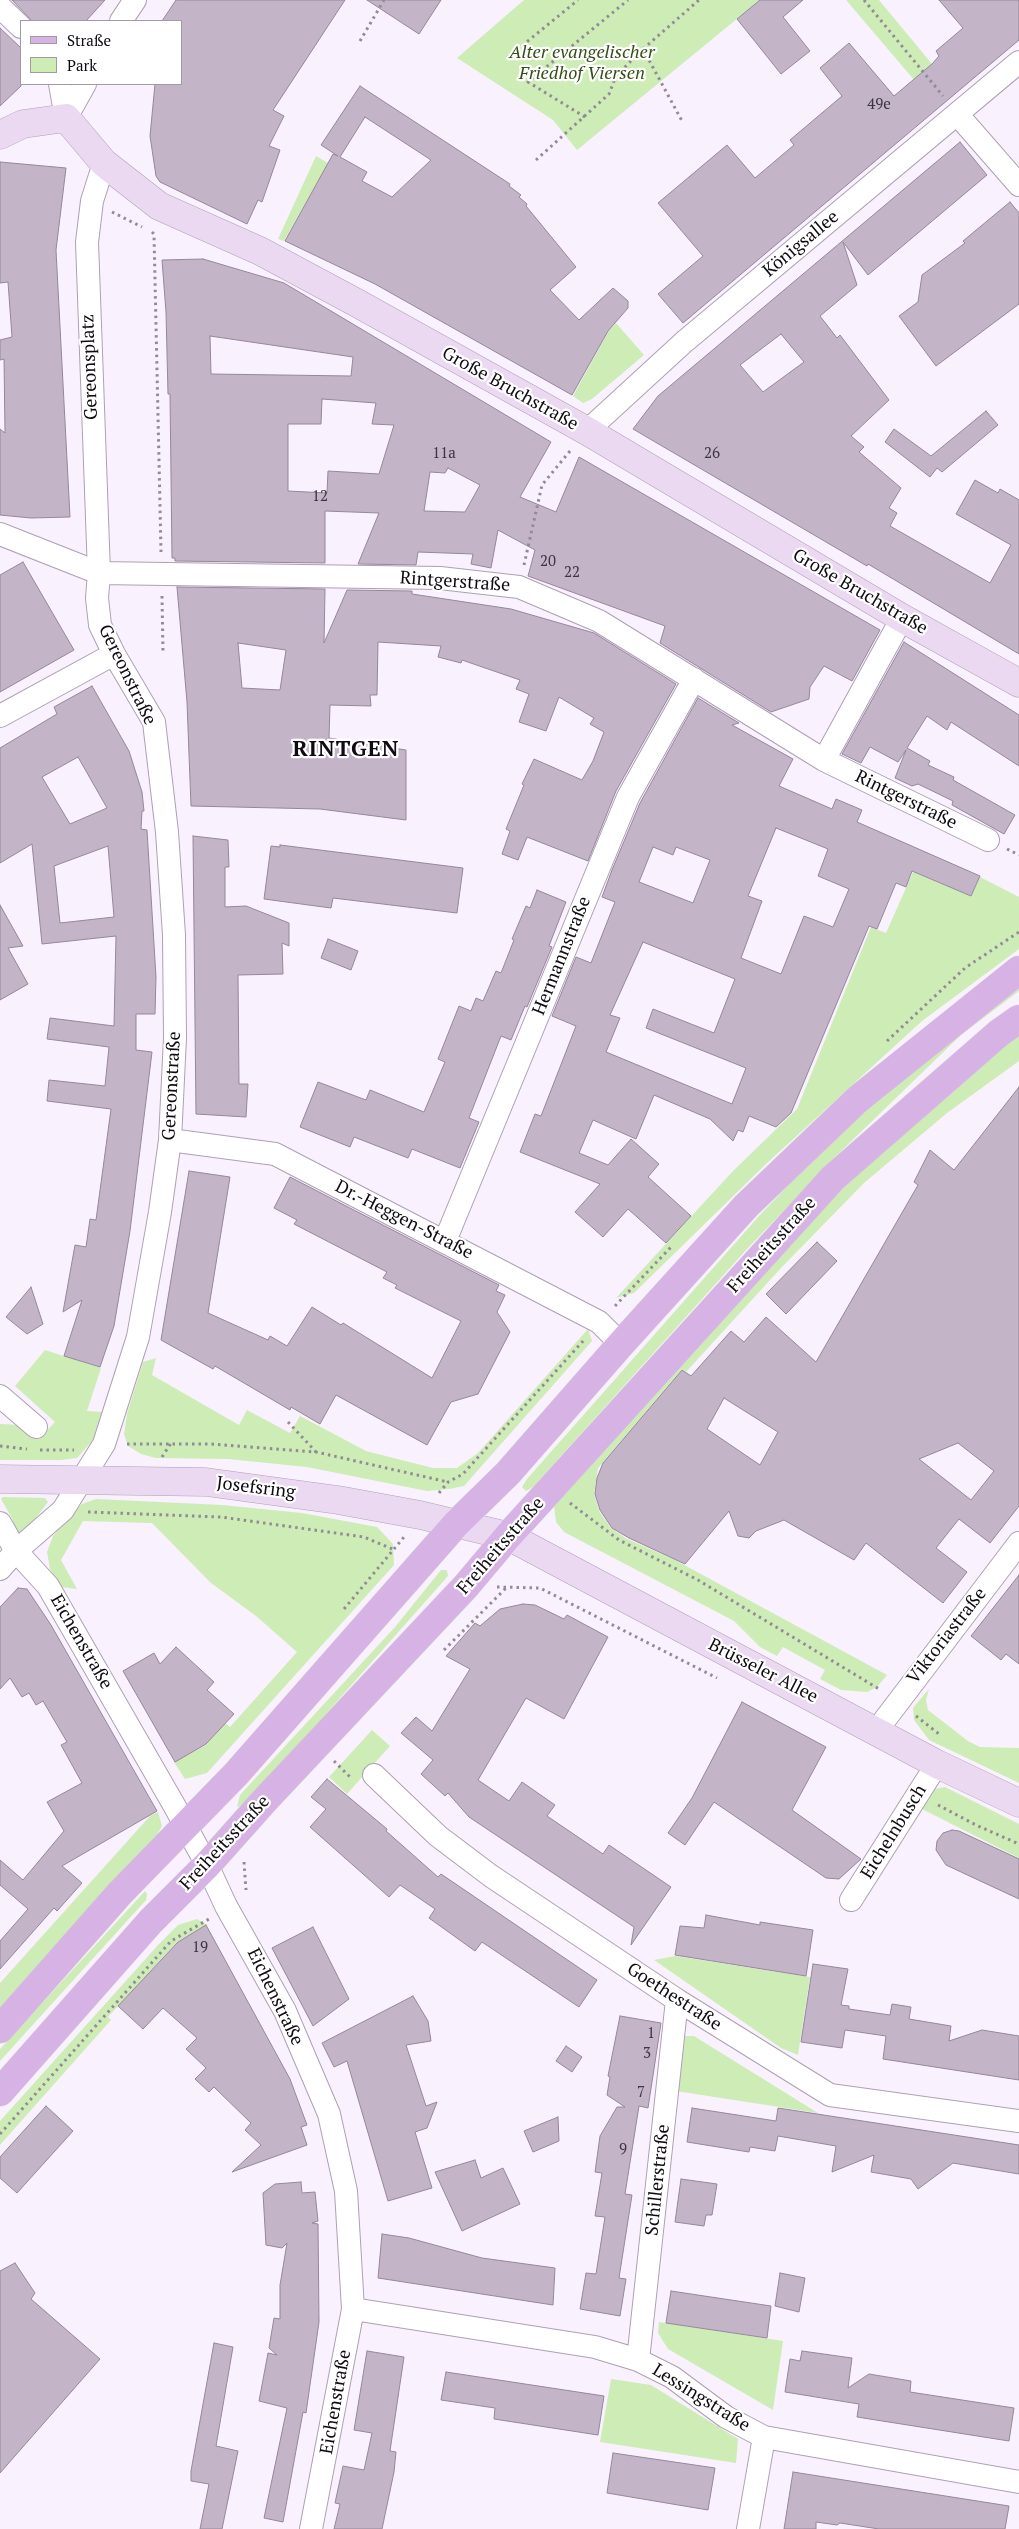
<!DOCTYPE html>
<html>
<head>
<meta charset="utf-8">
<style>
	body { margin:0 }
	#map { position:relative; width:1019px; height:2529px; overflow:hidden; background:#faf1fe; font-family:"PT Serif",serif }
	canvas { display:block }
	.legend { position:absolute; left:20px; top:20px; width:162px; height:65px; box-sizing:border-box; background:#fff; border:1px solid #9f9da0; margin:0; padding:6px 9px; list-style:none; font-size:15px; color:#100b12 }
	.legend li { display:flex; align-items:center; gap:10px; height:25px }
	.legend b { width:25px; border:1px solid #9f9da0 }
</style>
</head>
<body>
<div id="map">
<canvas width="1019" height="2529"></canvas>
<ul class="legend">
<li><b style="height:6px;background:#d7b2e5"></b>Straße</li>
<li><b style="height:14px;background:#ceecb6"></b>Park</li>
</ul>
</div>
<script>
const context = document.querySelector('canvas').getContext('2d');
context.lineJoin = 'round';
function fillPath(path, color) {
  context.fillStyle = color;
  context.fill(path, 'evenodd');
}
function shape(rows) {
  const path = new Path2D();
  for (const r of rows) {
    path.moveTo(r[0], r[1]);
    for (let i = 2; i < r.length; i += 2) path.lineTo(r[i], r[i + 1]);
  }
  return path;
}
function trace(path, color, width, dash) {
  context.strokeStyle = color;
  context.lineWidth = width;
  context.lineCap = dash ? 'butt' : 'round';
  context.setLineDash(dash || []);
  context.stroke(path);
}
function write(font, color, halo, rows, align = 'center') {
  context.font = font + ' "PT Serif",serif';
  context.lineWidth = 4.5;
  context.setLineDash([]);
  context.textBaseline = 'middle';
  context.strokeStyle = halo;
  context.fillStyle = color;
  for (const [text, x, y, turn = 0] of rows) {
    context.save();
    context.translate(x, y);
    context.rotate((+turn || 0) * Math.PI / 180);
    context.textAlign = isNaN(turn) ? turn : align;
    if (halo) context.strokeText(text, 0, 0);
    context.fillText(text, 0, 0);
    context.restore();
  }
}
fillPath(shape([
	[524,0,760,0,577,150,553,120,457,58],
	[846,0,879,0,956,93,938,108],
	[316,156,328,163,284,241,278,239],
	[616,323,644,355,592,399,583,403,573,396,608,332],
	[913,872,971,896,980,877,1019,897,1019,949,922,1021,766,1164,634,1293,616,1298,733,1171,797,1109,871,927,886,933],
	[1019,981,1019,991,961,1035,836,1156,747,1249,533,1487,526,1491,522,1487,527,1479,759,1216,822,1150,955,1029],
	[1019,1034,1019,1061,947,1113,864,1183,781,1268,686,1372,682,1369,598,1468,594,1494,599,1511,611,1528,627,1539,675,1560,887,1675,877,1687,867,1692,841,1690,820,1679,825,1670,783,1647,777,1656,760,1647,734,1621,564,1532,556,1522,554,1506,560,1487,804,1225,872,1159],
	[588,1329,592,1341,464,1486,449,1489,427,1491,307,1467,228,1459,156,1458,141,1454,128,1446,124,1434,127,1414,143,1362,156,1358,152,1375,239,1425,247,1410,290,1433,300,1416,366,1451,433,1468,457,1468,478,1453],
	[45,1350,101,1368,87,1411,102,1412,93,1440,77,1458,61,1460,0,1460,0,1424,22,1425,39,1439,55,1422,15,1386],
	[3,1497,45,1498,48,1502,35,1519,19,1533,15,1531,13,1520,1,1499],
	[96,1499,222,1505,302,1513,377,1527,393,1544,394,1565,207,1773,185,1779,174,1762,206,1745,225,1723,230,1727,297,1652,256,1616,211,1583,152,1523,83,1521,61,1560,77,1589,61,1587,50,1569,47,1552,53,1536,82,1504],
	[441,1570,447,1570,448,1576,247,1803,237,1807,240,1795,395,1627],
	[929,1689,926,1700,928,1710,968,1741,980,1747,1019,1748,1019,1783,929,1740,914,1720,913,1708],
	[372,1730,390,1746,347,1794,329,1777],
	[945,1787,1019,1824,1019,1858,922,1809,935,1789],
	[158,1812,162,1826,157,1835,0,2011,0,1983,150,1816],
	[145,1891,147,1894,146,1900,0,2061,0,2049],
	[197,1919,207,1925,178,1941,108,2017,111,2020,0,2145,0,2121,159,1944,178,1925],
	[675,1956,810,1977,798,2055,781,2048,654,1960],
	[685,2036,694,2036,818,2113,676,2091],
	[659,2322,783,2341,773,2410,668,2349,658,2333],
	[611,2379,651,2385,738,2439,736,2463,600,2442]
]), '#ceecb6');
const building = shape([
	[12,0,105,0,86,21,32,21,12,0],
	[176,0,345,0,273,110,284,116,269,146,280,150,262,202,258,200,247,224,160,182,156,176,150,136,155,84,181,84,181,21,162,21,176,0],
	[367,0,441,0,419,34,367,0],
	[760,0,803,0,783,17,810,51,781,74,737,19,760,0],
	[939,0,1019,0,1019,40,683,323,658,294,703,256,658,203,727,145,755,178,794,145,790,140,842,96,820,68,849,43,894,96,932,64,939,56,936,51,963,28,939,0],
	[0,28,21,48,21,86,0,106,0,28],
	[360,86,510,184,509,186,521,195,519,197,527,204,526,206,576,267,550,290,579,320,613,288,628,301,628,308,608,331,572,395,375,284,285,241,333,154,338,156,321,145,360,86],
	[365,117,431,160,392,197,362,181,367,172,340,157,365,117],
	[960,142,987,175,868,275,843,242,857,285,820,316,837,338,840,335,889,400,851,436,864,447,859,452,901,488,889,508,897,513,890,526,990,583,1011,545,956,514,975,480,998,493,1000,489,1019,500,1019,654,868,564,867,566,633,429,658,396,960,142],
	[781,334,804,362,763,392,740,365,781,334],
	[0,162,66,168,56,250,70,517,31,518,0,515,0,429,5,433,4,359,0,360,0,340,12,337,8,282,0,283,0,162],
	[1010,202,1019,213,1019,304,936,366,899,316,918,302,922,275,965,243,963,241,1010,202],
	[203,259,284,283,551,442,520,497,556,512,579,457,880,630,852,681,824,666,810,687,809,699,771,712,660,643,665,626,528,576,535,550,498,530,491,568,471,564,473,554,418,552,416,565,358,564,379,513,325,511,325,563,175,561,175,558,172,558,170,394,168,394,166,312,162,260,203,259],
	[210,336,353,357,351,376,211,374,210,336],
	[322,399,376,403,372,424,394,425,379,474,328,471,327,493,288,491,288,424,321,424,322,399],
	[448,468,480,485,465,512,424,511,430,472,445,473,448,468],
	[986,411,998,425,942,472,937,468,930,477,885,442,894,429,931,456,986,411],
	[23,562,74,650,0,692,0,575,23,562],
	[177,587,325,589,324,643,347,590,412,591,412,594,511,609,594,633,676,684,616,791,588,861,527,837,518,860,502,854,510,831,506,829,524,785,522,784,534,759,582,780,593,761,604,732,590,724,594,718,559,697,546,731,519,722,529,694,516,689,520,680,462,660,461,663,438,657,441,646,378,642,377,695,370,695,371,706,330,705,329,738,406,750,406,820,320,809,191,806,187,702,177,587],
	[238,643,286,650,280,690,242,688,238,643],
	[904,642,1019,715,1019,766,951,722,947,730,927,716,907,748,930,761,928,765,954,777,953,780,1015,815,1004,834,952,805,953,801,918,784,912,786,895,778,906,750,898,762,870,747,861,763,842,754,904,642],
	[92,686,129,751,142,792,144,811,142,811,141,829,147,830,156,977,155,1014,136,1014,136,1050,152,1052,130,1231,114,1326,100,1367,64,1356,82,1300,63,1312,75,1245,86,1247,90,1219,96,1220,111,1109,47,1101,49,1080,105,1086,109,1047,47,1039,50,1018,114,1026,116,936,42,944,32,844,0,863,0,748,57,714,54,707,92,686],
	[78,757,107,808,70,824,42,777,78,757],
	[108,846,114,917,60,923,54,866,108,846],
	[698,698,739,723,732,725,793,759,779,786,832,809,836,799,862,810,857,822,980,876,971,896,912,871,906,887,896,883,877,929,869,926,791,1113,776,1127,749,1116,743,1132,738,1130,733,1141,710,1119,654,1095,636,1139,593,1120,579,1153,608,1165,631,1139,659,1164,648,1177,691,1216,666,1243,628,1209,603,1237,575,1212,600,1184,520,1152,535,1114,541,1116,576,1026,552,1016,576,957,591,963,615,902,602,897,612,870,640,803,698,698],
	[776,828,828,849,818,876,849,889,833,927,804,916,781,974,741,958,762,901,748,896,776,828],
	[653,847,673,855,676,847,710,860,693,903,639,882,653,847],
	[643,942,735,979,714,1033,653,1009,646,1028,746,1068,732,1104,606,1052,620,1018,610,1015,643,942],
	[193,836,228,840,229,867,225,867,225,907,246,906,289,923,289,946,282,943,283,974,238,975,239,1084,248,1084,246,1117,196,1114,193,836],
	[280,845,463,868,457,913,333,898,331,908,264,899,271,846,280,847,280,845],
	[537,890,566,902,549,946,552,947,527,1007,525,1006,511,1040,501,1036,469,1118,479,1122,460,1168,412,1149,408,1158,354,1137,350,1147,300,1127,318,1082,366,1100,370,1090,424,1112,445,1062,438,1059,459,1006,471,1011,476,998,483,1001,496,971,501,973,514,940,512,939,526,906,530,908,537,890],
	[0,905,23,946,8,948,28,984,0,1000,0,905],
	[328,939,358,951,351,970,321,958,328,939],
	[1019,1087,1019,1506,990,1543,959,1519,936,1548,967,1572,943,1603,866,1543,854,1560,784,1520,756,1531,749,1538,738,1536,729,1511,685,1564,629,1538,612,1528,600,1510,595,1494,597,1478,603,1463,682,1370,691,1376,731,1331,744,1342,766,1317,816,1362,918,1185,914,1182,930,1150,954,1170,1019,1087],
	[724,1398,778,1432,760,1465,707,1429,724,1398],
	[958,1443,994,1471,971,1500,919,1459,958,1443],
	[189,1171,230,1177,208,1313,268,1340,270,1336,287,1346,312,1307,341,1325,343,1323,432,1378,461,1321,395,1288,397,1285,383,1278,387,1272,294,1224,297,1220,274,1208,290,1177,499,1285,496,1291,505,1295,497,1312,510,1332,478,1394,451,1402,427,1445,336,1395,320,1424,291,1407,290,1410,215,1366,213,1369,161,1340,189,1171],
	[817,1242,837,1261,786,1314,766,1294,817,1242],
	[31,1287,43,1324,27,1334,6,1317,31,1287],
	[1019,1575,1019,1664,1006,1654,1001,1660,971,1636,1019,1575],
	[18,1588,27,1589,51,1625,157,1811,62,1866,82,1883,57,1911,54,1908,0,1969,0,1941,28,1909,0,1885,0,1860,23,1880,64,1831,47,1802,82,1783,61,1745,67,1742,43,1701,36,1705,29,1693,22,1697,10,1678,0,1689,0,1607,18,1588],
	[523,1604,535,1605,564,1619,567,1615,608,1637,564,1719,526,1698,478,1780,509,1801,522,1782,555,1805,547,1816,603,1854,609,1845,671,1887,631,1945,634,1927,469,1817,448,1793,445,1796,421,1774,433,1760,401,1733,416,1717,432,1731,470,1669,446,1656,475,1623,480,1626,500,1609,523,1604],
	[176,1647,214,1682,207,1690,234,1714,206,1744,175,1762,123,1671,154,1653,160,1664,176,1647],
	[742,1702,826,1747,792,1810,861,1859,839,1879,826,1878,714,1802,685,1845,668,1833,692,1798,742,1702],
	[327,1779,387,1829,386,1831,438,1877,441,1874,597,1980,579,2007,482,1942,475,1951,429,1918,435,1909,400,1885,389,1897,310,1827,326,1809,311,1797,327,1779],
	[952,1830,959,1831,1019,1859,1019,1899,946,1865,936,1850,937,1841,943,1833,952,1830],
	[706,1915,760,1925,760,1922,813,1930,806,1976,675,1955,680,1926,704,1928,706,1915],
	[206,1925,290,2079,307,2125,301,2127,307,2145,232,2172,261,2145,245,2130,251,2123,214,2087,209,2092,195,2079,206,2068,186,2049,197,2038,163,2008,143,2029,118,2006,178,1942,206,1925],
	[313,1927,349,1999,313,2026,272,1948,313,1927],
	[813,1964,848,1969,841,2005,849,2006,849,2009,890,2015,892,2004,911,2007,909,2019,951,2026,949,2041,982,2030,1019,2036,1019,2080,883,2059,886,2036,845,2030,842,2048,801,2042,813,1964],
	[413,1996,428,2021,431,2041,406,2045,426,2106,437,2102,427,2128,415,2132,432,2188,388,2201,347,2061,334,2067,322,2043,413,1996],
	[620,2016,661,2023,648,2108,639,2106,625,2194,632,2195,619,2278,626,2279,620,2316,580,2309,586,2273,596,2274,605,2217,595,2216,602,2173,595,2172,600,2136,617,2107,625,2107,607,2095,610,2077,608,2076,620,2016],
	[566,2046,582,2057,572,2072,556,2061,566,2046],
	[46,2106,73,2131,17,2193,0,2178,0,2157,46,2106],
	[692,2108,776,2121,778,2108,1019,2145,1019,2174,953,2163,918,2189,911,2179,871,2172,874,2155,832,2172,836,2146,778,2136,775,2151,750,2147,749,2152,687,2142,692,2108],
	[558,2117,559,2141,533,2152,524,2131,558,2117],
	[475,2160,481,2178,503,2168,520,2204,462,2231,435,2172,475,2160],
	[681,2179,717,2184,712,2215,706,2215,704,2226,675,2222,681,2179],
	[301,2182,302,2193,315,2192,318,2221,312,2223,318,2224,319,2322,306,2413,303,2412,283,2522,264,2518,287,2408,259,2401,268,2353,277,2355,269,2348,274,2318,280,2319,280,2285,287,2243,282,2248,266,2245,263,2193,275,2184,301,2182],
	[382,2234,409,2238,482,2258,555,2268,553,2305,378,2278,382,2234],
	[15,2263,35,2293,31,2299,100,2359,0,2473,0,2271,15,2263],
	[780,2273,805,2278,799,2312,775,2306,780,2273],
	[671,2291,771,2306,767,2338,666,2323,671,2291],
	[214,2343,233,2347,216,2446,238,2451,222,2529,200,2529,209,2484,191,2481,191,2471,214,2343],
	[367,2351,404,2357,390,2451,396,2452,394,2472,382,2529,334,2529,340,2504,335,2503,343,2466,364,2470,372,2433,354,2430,367,2351],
	[802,2351,852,2358,848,2388,869,2374,911,2381,910,2392,1014,2408,1009,2441,857,2417,859,2404,785,2392,790,2359,800,2361,802,2351],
	[446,2372,604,2396,598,2435,494,2419,495,2408,441,2400,446,2372],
	[613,2453,715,2468,708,2510,607,2493,613,2453],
	[793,2472,1009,2506,1005,2529,879,2529,840,2523,837,2525,816,2522,816,2529,784,2529,793,2472]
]);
fillPath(building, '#c3b4c8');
trace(building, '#95879a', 1);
const minor = shape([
	[0,7,21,27],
	[121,21,135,0],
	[60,84,66,118],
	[957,114,1019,185],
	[66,118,85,84],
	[587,431,684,342,1019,62],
	[0,534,99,573,440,578,519,587,599,621,824,760,988,840],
	[0,716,114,654],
	[824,760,902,618],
	[170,1140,275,1154,599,1322,621,1344],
	[445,1241,628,797,694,679],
	[0,1396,36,1427],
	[0,1523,16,1551,48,1586,174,1805,207,1865,226,1906,285,2011,329,2114,346,2191,353,2309,311,2529],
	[0,1569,16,1551,63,1510,104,1444,138,1337,160,1212,170,1140,175,1038,174,935,167,832,154,722,114,654,100,625,97,598,99,573,87,242,92,201,104,163],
	[877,1730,1019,1543],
	[374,1775,438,1836,491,1876,677,2000,830,2095,1019,2121],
	[851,1900,937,1764],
	[353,2309,595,2347,638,2360,672,2377,726,2417,764,2437,1019,2482],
	[638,2360,677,2000],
	[748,2529,764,2437]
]);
const secondary = shape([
	[0,135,23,124,66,118,104,163,159,206,260,251,357,303,587,431,902,618,1019,683],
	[0,1479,206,1482,338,1500,420,1515,508,1536,937,1764,1019,1803]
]);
const primary = shape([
	[0,2029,120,1893,236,1774,456,1524,508,1473,621,1344,746,1206,858,1099,1019,970],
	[0,2092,151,1921,207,1865,264,1801,466,1586,508,1536,833,1178,999,1033,1019,1019]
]);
trace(minor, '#aea0b4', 24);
trace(secondary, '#aea0b4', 29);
trace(primary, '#d4d3d4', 29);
trace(shape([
	[864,0,943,96],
	[360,41,384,0],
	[643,49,682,121],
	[507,58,578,0],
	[585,117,528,82,628,0],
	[536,160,609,94,616,76,643,49,699,0],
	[112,212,142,227],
	[152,232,154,234,161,552],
	[524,565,542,485,570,451],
	[162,596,163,653],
	[1007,849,1019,855],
	[887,1041,965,968,1019,932],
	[615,1306,671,1247],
	[288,1422,316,1452],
	[127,1444,210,1444,316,1452,448,1482],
	[0,1446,27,1449],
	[40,1450,74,1450],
	[162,1457,171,1443],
	[439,1493,448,1482,463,1474,584,1340],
	[570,1503,619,1540,698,1580,879,1689],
	[88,1512,221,1517,364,1537,395,1550],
	[497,1587,540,1588,717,1678],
	[344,1609,404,1537],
	[444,1650,506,1588],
	[916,1716,939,1734],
	[334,1761,351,1778],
	[938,1805,976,1825,1019,1844],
	[244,1862,246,1890],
	[0,2134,171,1941,209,1919]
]), '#928b95', 3, [2.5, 4]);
trace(minor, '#fff', 22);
trace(secondary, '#ebd9f2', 28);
trace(primary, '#d7b2e5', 28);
write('15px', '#3d3540', null, [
	["49e",879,105],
	["11a",444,454],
	["26",712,454],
	["12",320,497],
	["20",548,562],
	["22",572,573],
	["19",200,1948],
	["1",651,2034],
	["3",647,2054],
	["7",641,2093],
	["9",623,2150]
]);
write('italic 18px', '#334f15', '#fff', [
	["Alter evangelischer",582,53],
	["Friedhof Viersen",582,74]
]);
write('18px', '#100b12', '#fff', [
	["Königsallee",801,244,-40],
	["Gereonsplatz",90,367,-92],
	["Große Bruchstraße",510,389,29],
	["Rintgerstraße",455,582,4],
	["Große Bruchstraße",860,592,30],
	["Gereonstraße",127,675,64],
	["Rintgerstraße",906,800,26],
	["Hermannstraße",562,956,-68],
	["Gereonstraße",172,1086,-87],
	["Dr.-Heggen-Straße",404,1220,27],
	["Freiheitsstraße",772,1245,-48],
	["Josefsring",256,1488,7],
	["Freiheitsstraße",501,1546,-49],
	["Viktoriastraße",947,1636,-52],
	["Eichenstraße",81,1642,60],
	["Brüsseler Allee",763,1671,27],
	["Eichelnbusch",894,1832,-58],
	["Freiheitsstraße",225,1843,-47],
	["Eichenstraße",275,1997,64],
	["Goethestraße",674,1997,33],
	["Schillerstraße",658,2180,-84],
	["Lessingstraße",701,2398,32],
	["Eichenstraße",336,2402,-80]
]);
context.letterSpacing = '1px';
write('bold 22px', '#100b12', '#fff', [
	["RINTGEN",346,750]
]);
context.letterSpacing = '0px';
</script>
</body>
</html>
